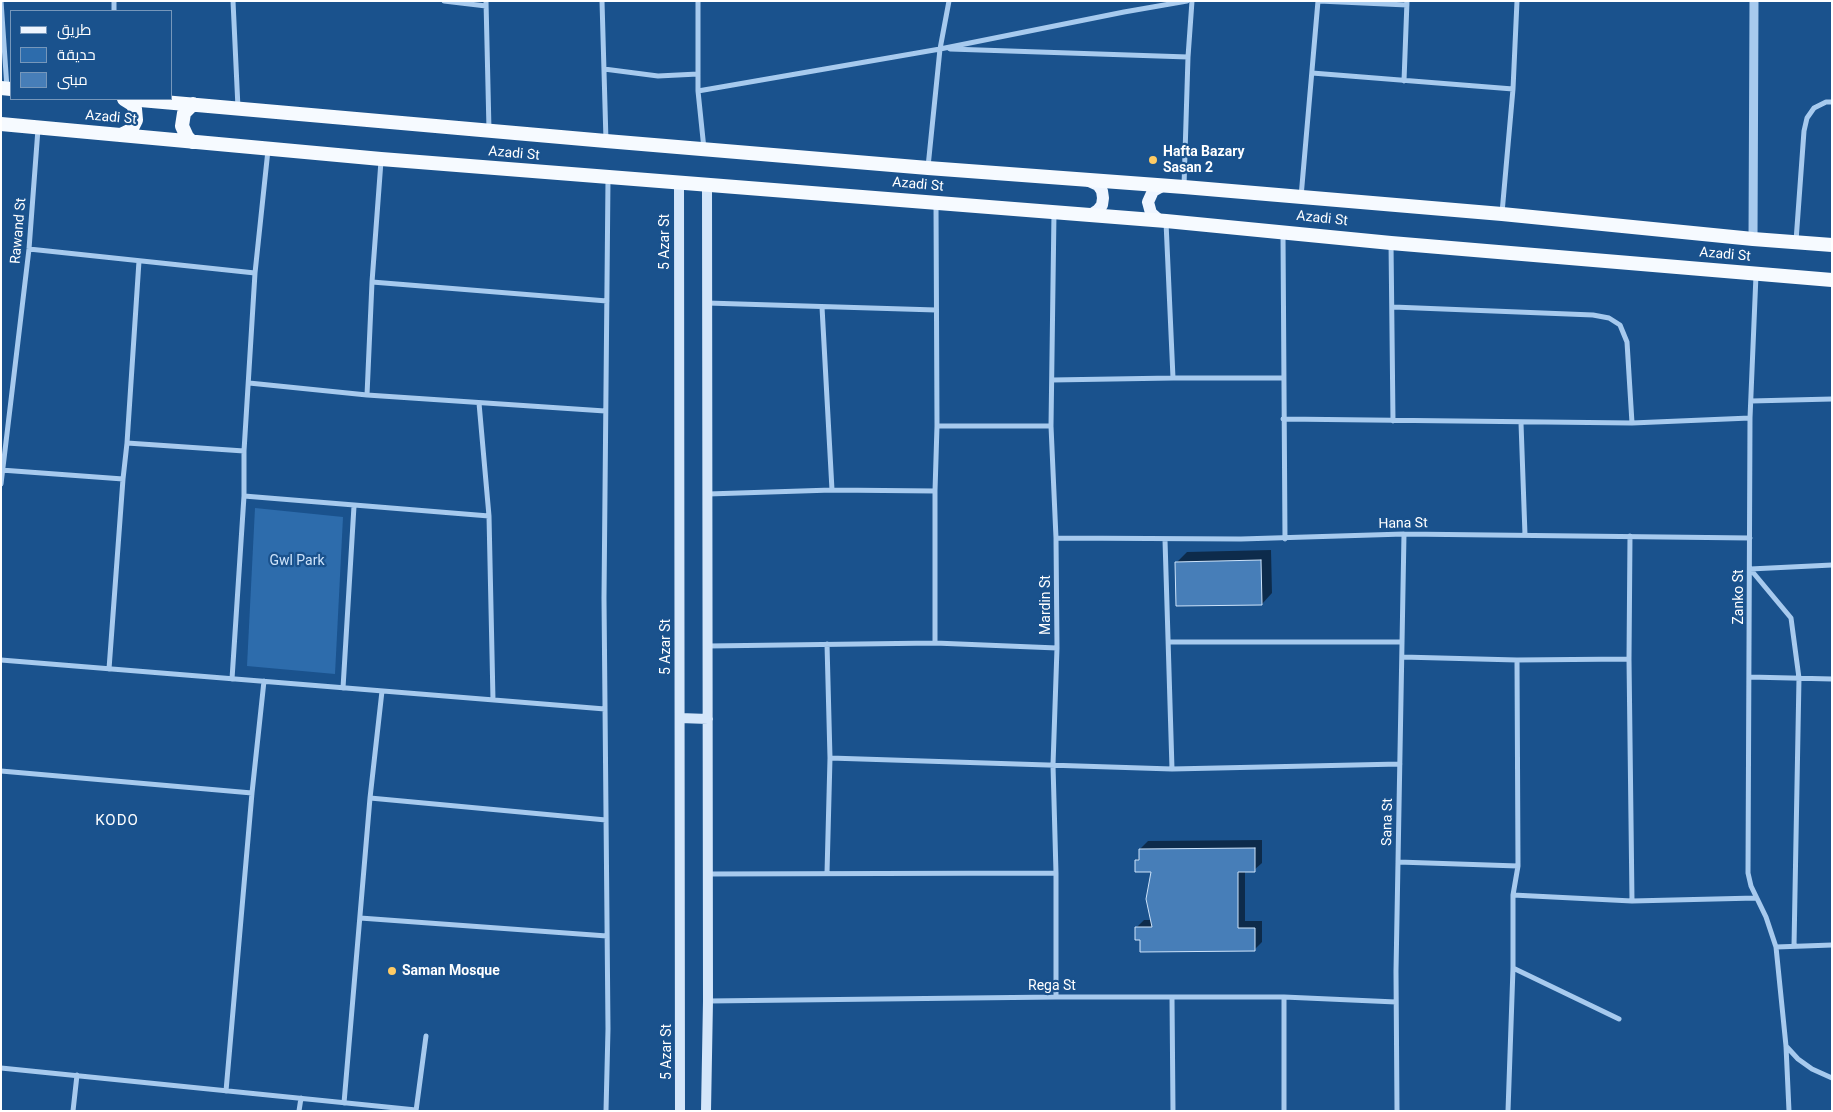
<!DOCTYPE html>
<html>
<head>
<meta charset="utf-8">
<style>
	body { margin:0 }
	#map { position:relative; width:1833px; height:1112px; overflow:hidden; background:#1a528d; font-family:Roboto,Cairo,sans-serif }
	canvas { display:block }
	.frame { position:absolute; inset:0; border:2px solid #fff; pointer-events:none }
	.legend { position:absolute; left:10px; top:10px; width:162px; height:90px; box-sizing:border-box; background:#1a528d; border:1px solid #7697bb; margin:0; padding:6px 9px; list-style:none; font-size:15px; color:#fff }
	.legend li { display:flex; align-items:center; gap:10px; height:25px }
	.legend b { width:25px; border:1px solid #7697bb }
</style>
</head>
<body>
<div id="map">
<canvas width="1833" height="1112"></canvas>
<div class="frame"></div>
<ul class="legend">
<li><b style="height:6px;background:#eef5ff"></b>طريق</li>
<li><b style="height:14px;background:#2d6cac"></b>حديقة</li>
<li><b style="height:14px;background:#477eb8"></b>مبنى</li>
</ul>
</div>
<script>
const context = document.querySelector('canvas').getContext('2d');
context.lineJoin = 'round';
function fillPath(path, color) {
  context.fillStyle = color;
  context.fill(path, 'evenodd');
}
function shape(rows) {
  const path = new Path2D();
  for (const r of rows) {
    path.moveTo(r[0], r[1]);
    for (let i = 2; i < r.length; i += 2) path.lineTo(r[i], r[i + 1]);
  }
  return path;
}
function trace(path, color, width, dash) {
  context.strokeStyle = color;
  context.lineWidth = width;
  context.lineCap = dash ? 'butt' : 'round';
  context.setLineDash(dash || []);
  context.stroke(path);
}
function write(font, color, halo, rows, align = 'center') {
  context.font = font + ' Roboto,sans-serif';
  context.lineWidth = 4.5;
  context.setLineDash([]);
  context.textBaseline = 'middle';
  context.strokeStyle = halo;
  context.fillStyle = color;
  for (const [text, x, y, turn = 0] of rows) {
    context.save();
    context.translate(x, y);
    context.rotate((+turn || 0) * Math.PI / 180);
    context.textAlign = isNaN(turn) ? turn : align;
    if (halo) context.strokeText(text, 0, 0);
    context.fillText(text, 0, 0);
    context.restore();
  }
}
fillPath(shape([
	[255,508,343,517,335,674,247,666]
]), '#2d6cac');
fillPath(shape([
	[1271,550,1272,593,1262,604,1176,563,1187,552],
	[1262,840,1262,863,1254,870,1245,871,1245,921,1262,921,1262,942,1255,949,1141,939,1136,928,1144,920,1152,920,1152,871,1136,861,1141,856,1140,849,1148,841]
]), '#0007');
const building = shape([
	[1261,560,1262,605,1176,606,1175,562,1261,560],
	[1255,848,1255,872,1238,872,1238,928,1255,928,1255,951,1140,952,1140,940,1135,940,1135,927,1152,927,1146,899,1151,872,1135,872,1135,860,1139,860,1139,849,1255,848]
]);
fillPath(building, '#477eb8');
trace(building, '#cde3fa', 1);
trace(shape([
	[1,1,7,88],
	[114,1,114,11],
	[233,1,238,108],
	[444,1,486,6],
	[486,1,489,130],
	[602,1,606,141],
	[698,1,698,91,704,149],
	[1319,1,1407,5],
	[950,49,1188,57],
	[604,69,658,76,698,74],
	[1312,73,1513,89],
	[1404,81,1407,1],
	[698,91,940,49,1124,12,1187,1],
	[928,167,940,49,949,1],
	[1184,186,1188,57,1192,1],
	[1301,197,1318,1],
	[1054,213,1051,426,1056,538,1057,648,1053,765,1056,873,1056,997],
	[1502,213,1513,89,1517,1],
	[1166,222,1173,378],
	[1283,234,1285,539],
	[1796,241,1804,131,1807,118,1814,108,1826,102,1832,102],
	[1391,243,1393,421],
	[29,249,255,273],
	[1756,275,1750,418,1748,873,1751,886,1766,917,1776,947,1786,1046,1789,1111],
	[372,282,607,301],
	[707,303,936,310],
	[822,307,832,490],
	[1393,307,1593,315,1609,318,1620,325,1627,342,1632,423],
	[1052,380,1173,378,1283,378],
	[249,383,367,395,605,411],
	[367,395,372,282,381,161],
	[1751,401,1832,399],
	[479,403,489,516,493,700],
	[1283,419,1632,423,1750,418],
	[1521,423,1525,535],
	[937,426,1051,426],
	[127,443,244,451],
	[1,470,123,479],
	[1,484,29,249,38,129],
	[708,494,832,490,935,491],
	[244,496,489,516],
	[1630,536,1629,659,1632,901],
	[1056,538,1241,539,1404,534,1750,538],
	[1165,540,1172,769],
	[1750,569,1832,565],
	[1751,570,1791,618,1799,678,1794,946],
	[1169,642,1401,642],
	[935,643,935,491,937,426,936,204],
	[708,646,935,643,1057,648],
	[1402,657,1517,660,1629,659],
	[1,660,605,709],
	[1517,660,1518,866,1513,895,1632,901,1756,898],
	[109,669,123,479,127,443,139,261],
	[1749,677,1832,679],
	[232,679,244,496,244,451,255,273,268,150],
	[343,688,354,506],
	[830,758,1172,769,1400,764],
	[1,771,252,793],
	[370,798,606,820],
	[1398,862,1518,866],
	[827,873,830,758,827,644],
	[708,874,1056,873],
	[360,918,607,936],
	[1776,947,1832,945],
	[1513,968,1619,1019],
	[1172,998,1173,1111],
	[708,1001,1056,997,1284,997,1396,1002],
	[1786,1046,1798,1059,1812,1069,1832,1078],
	[1,1068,416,1110],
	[226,1091,252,793,264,681],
	[344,1103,370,798,382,691],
	[73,1111,77,1075],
	[299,1111,301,1098],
	[416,1111,426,1036],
	[606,1111,608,1029,604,598,608,179],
	[1284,1111,1284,997],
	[1397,1111,1396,971,1404,534],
	[1508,1111,1513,968,1513,895]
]), '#a7caee', 5);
trace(shape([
	[1753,239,1754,1]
]), '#a7caee', 9);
trace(shape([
	[679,183,680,1111],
	[680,718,708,719],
	[706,1111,708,1001,707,185]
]), '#d4e6fa', 10);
trace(shape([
	[1085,215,1092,214,1098,210,1102,205,1103,198,1102,191,1098,185,1087,180],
	[1160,221,1151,213,1148,202,1153,191,1164,185]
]), '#eef5ff', 12);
trace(shape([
	[1,88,11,89],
	[129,99,606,141,928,168,1184,187,1502,214,1753,239,1832,245],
	[1,124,381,159,1166,221,1391,243,1832,280],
	[121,135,131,130,136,120,135,109,132,104,124,99],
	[192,142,187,137,182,126,184,113,193,104]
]), '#f6faff', 14);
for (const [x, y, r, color] of [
	[1153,160,5,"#ffcb64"],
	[392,971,5,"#ffcb64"]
]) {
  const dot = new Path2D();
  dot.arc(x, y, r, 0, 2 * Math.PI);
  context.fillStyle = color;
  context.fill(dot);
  trace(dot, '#1a528d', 2);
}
write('14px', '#fff', '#1a528d', [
	["Azadi St",111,118,5],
	["Azadi St",514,154,5],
	["Azadi St",918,185,5],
	["Azadi St",1322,219,6],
	["Rawand St",19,231,-85],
	["5 Azar St",665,242,-90],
	["Azadi St",1725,255,5],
	["Hana St",1403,524,-1],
	["Zanko St",1739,597,-90],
	["Mardin St",1046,605,-90],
	["5 Azar St",666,647,-90],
	["Sana St",1388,822,-89],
	["Rega St",1052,986],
	["5 Azar St",667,1052,-90]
]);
write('bold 14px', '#fff', '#1a528d', [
	["Hafta Bazary",1163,152],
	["Sasan 2",1163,168],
	["Saman Mosque",402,971]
], 'left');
write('14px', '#cde3fa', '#1a528d', [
	["Gwl Park",297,561]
]);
context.letterSpacing = '1px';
write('15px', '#fff', '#1a528d', [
	["KODO",117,821]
]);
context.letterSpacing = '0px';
</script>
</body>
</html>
